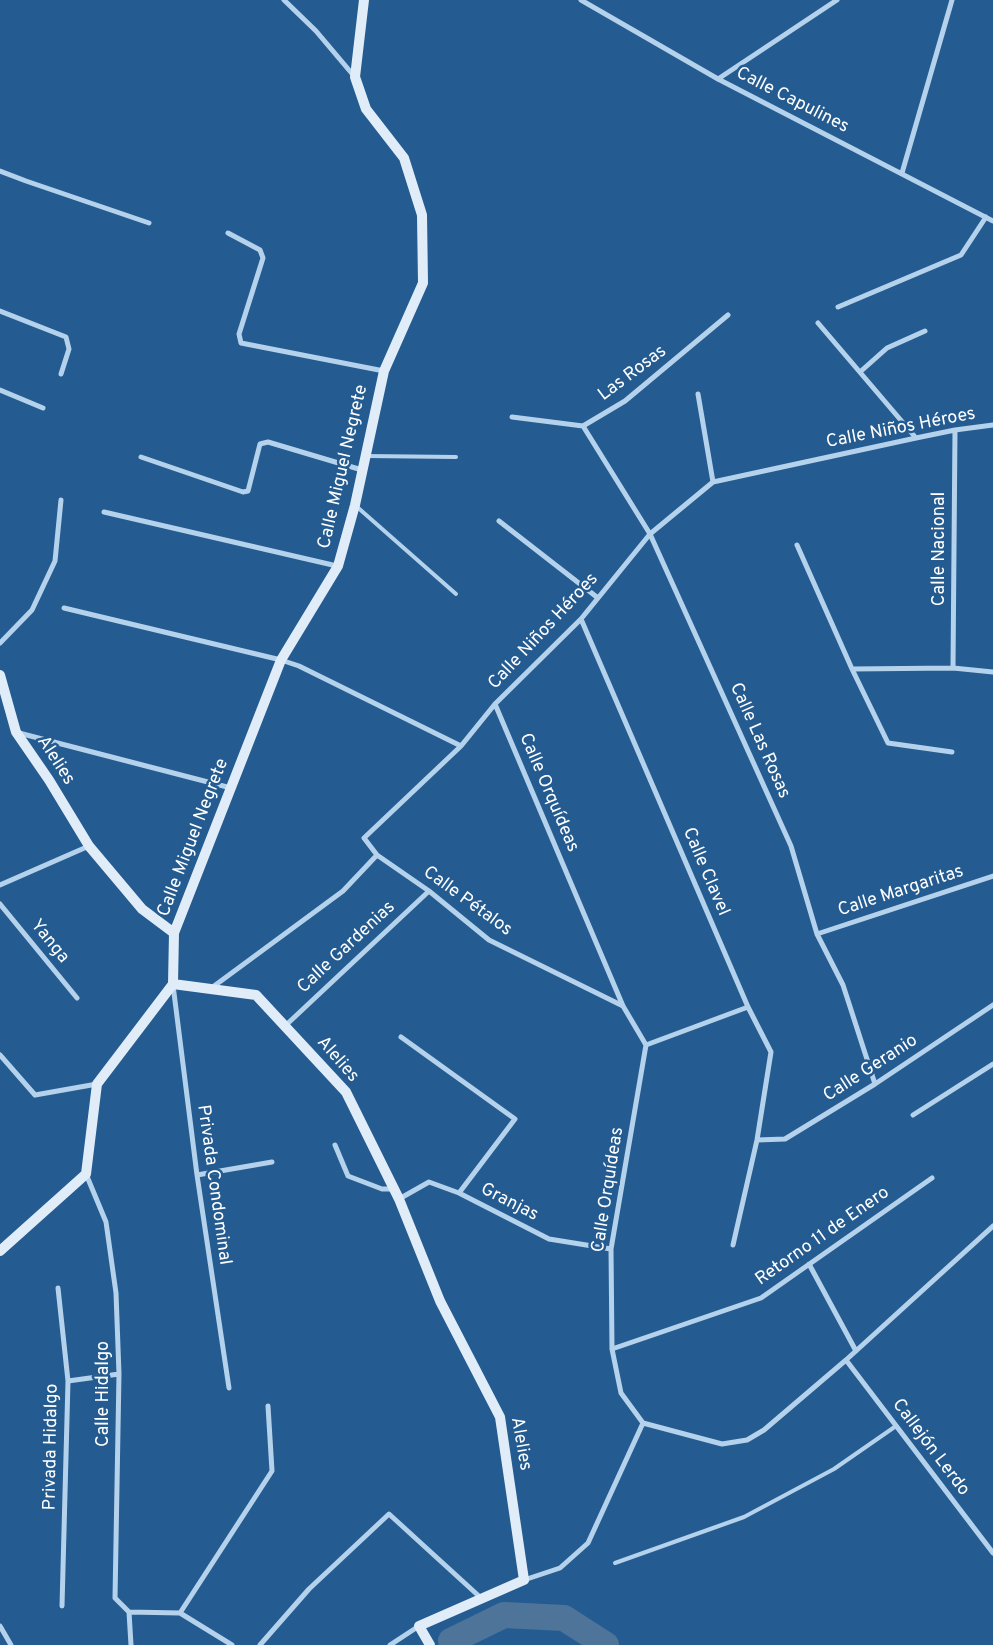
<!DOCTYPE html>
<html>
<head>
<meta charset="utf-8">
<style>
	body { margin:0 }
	canvas { display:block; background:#245b90 }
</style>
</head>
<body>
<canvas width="993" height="1645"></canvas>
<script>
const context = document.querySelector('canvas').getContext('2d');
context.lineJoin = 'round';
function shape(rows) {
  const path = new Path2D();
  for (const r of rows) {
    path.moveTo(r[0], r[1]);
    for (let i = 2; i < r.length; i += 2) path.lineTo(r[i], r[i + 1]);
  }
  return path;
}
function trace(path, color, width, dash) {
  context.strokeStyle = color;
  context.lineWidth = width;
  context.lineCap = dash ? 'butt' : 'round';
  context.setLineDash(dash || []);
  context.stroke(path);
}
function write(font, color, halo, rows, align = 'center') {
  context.font = font + ' Overpass,sans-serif';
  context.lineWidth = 5;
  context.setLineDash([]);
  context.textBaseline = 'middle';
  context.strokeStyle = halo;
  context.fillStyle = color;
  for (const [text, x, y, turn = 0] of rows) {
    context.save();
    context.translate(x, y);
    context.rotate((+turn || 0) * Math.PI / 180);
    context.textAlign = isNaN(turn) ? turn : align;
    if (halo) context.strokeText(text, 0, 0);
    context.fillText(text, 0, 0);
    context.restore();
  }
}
trace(shape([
	[451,1641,504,1615,564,1618,606,1645]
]), '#4f7499', 26);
trace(shape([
	[366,456,456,457],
	[356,506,456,594],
	[615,1563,744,1517,834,1469,896,1426]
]), '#b5d2ec', 4);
trace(shape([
	[284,0,316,31,354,76],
	[581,0,718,79,993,221],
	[718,79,837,0],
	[0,171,26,181,149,223],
	[902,173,952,0],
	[228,233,260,250,263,258,239,334,241,343,384,371],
	[838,307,961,255,986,217],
	[0,311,66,337,69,349,61,374],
	[818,323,916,438],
	[860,372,887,348,925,331],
	[0,390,43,408],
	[698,394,713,482],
	[512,417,583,426,625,401,728,315],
	[583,426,650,534,791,846,817,934,843,985,875,1084],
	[141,457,243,492,248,491,260,444,268,442,362,470],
	[104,512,337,566],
	[499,521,598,598],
	[797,545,852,669,888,743,952,752],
	[64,608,281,660,299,666,461,746],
	[581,619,748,1007,771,1052,757,1140,733,1245],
	[0,643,32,610,55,561,61,500],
	[953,668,955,430],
	[852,669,953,668,993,672],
	[495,704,623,1006,646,1045,611,1249,612,1349,621,1393,643,1423,722,1444,747,1440,764,1430,846,1360,993,1226],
	[19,733,231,788],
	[0,885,89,846],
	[0,904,77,998],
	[817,934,993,876],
	[173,985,197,1175,229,1388],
	[210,989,343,891,377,855],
	[623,1006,489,940,429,891,377,855,364,838,461,746,495,704,581,619,650,534,713,482,916,438,955,430,993,425],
	[285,1026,429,891],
	[401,1037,515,1119,459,1193],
	[646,1045,748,1007],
	[0,1055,35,1095,97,1084],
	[913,1115,993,1064],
	[757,1140,785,1139,875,1084,993,1005],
	[335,1145,348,1176,382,1189,393,1189],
	[86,1174,106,1222,116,1293,119,1374,115,1598,129,1612],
	[197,1175,272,1162],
	[399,1199,429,1182,459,1193,549,1239,611,1249],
	[809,1264,856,1351],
	[58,1288,68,1381,62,1606],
	[612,1349,761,1298,932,1178],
	[846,1360,993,1553],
	[68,1381,119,1374],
	[524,1580,560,1568,588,1543,643,1423],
	[129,1612,180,1613,232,1645],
	[129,1612,131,1645],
	[180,1613,272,1471,268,1406],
	[0,1626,11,1645],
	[260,1645,309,1589,389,1514,481,1598],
	[390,1645,419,1626]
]), '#b5d2ec', 5);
trace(shape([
	[0,675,16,732,49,780,89,846,142,909,174,933],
	[173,984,174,933,281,660,338,566,355,505,384,371,423,283,422,215,404,158,366,109,355,77,364,0],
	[173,984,256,995,346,1092,399,1199,440,1301,500,1417,524,1580,419,1626,430,1645],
	[0,1251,86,1174,97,1084,173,984]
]), '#e0edf9', 10);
write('18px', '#fff', '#245b90', [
	["Calle Capulines",792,101,27],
	["Las Rosas",633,374,-37],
	["Calle Niños Héroes",901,429,-11],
	["Calle Miguel Negrete",344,467,-77],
	["Calle Nacional",940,549,-90],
	["Calle Niños Héroes",544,632,-47],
	["Calle Las Rosas",759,741,66],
	["Alelies",55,761,57],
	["Calle Orquídeas",548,793,67],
	["Calle Miguel Negrete",194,838,-69],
	["Calle Clavel",705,872,67],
	["Calle Margaritas",901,892,-18],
	["Calle Pétalos",467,902,36],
	["Yanga",49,942,51],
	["Calle Gardenias",347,948,-43],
	["Alelies",337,1060,49],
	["Calle Geranio",871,1069,-33],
	["Privada Condominal",213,1185,82],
	["Calle Orquídeas",609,1190,-81],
	["Granjas",509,1203,27],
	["Retorno 11 de Enero",823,1237,-35],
	["Calle Hidalgo",104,1394,-90],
	["Alelies",520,1444,80],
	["Privada Hidalgo",52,1447,-89],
	["Callejón Lerdo",930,1448,53]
]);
</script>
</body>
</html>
